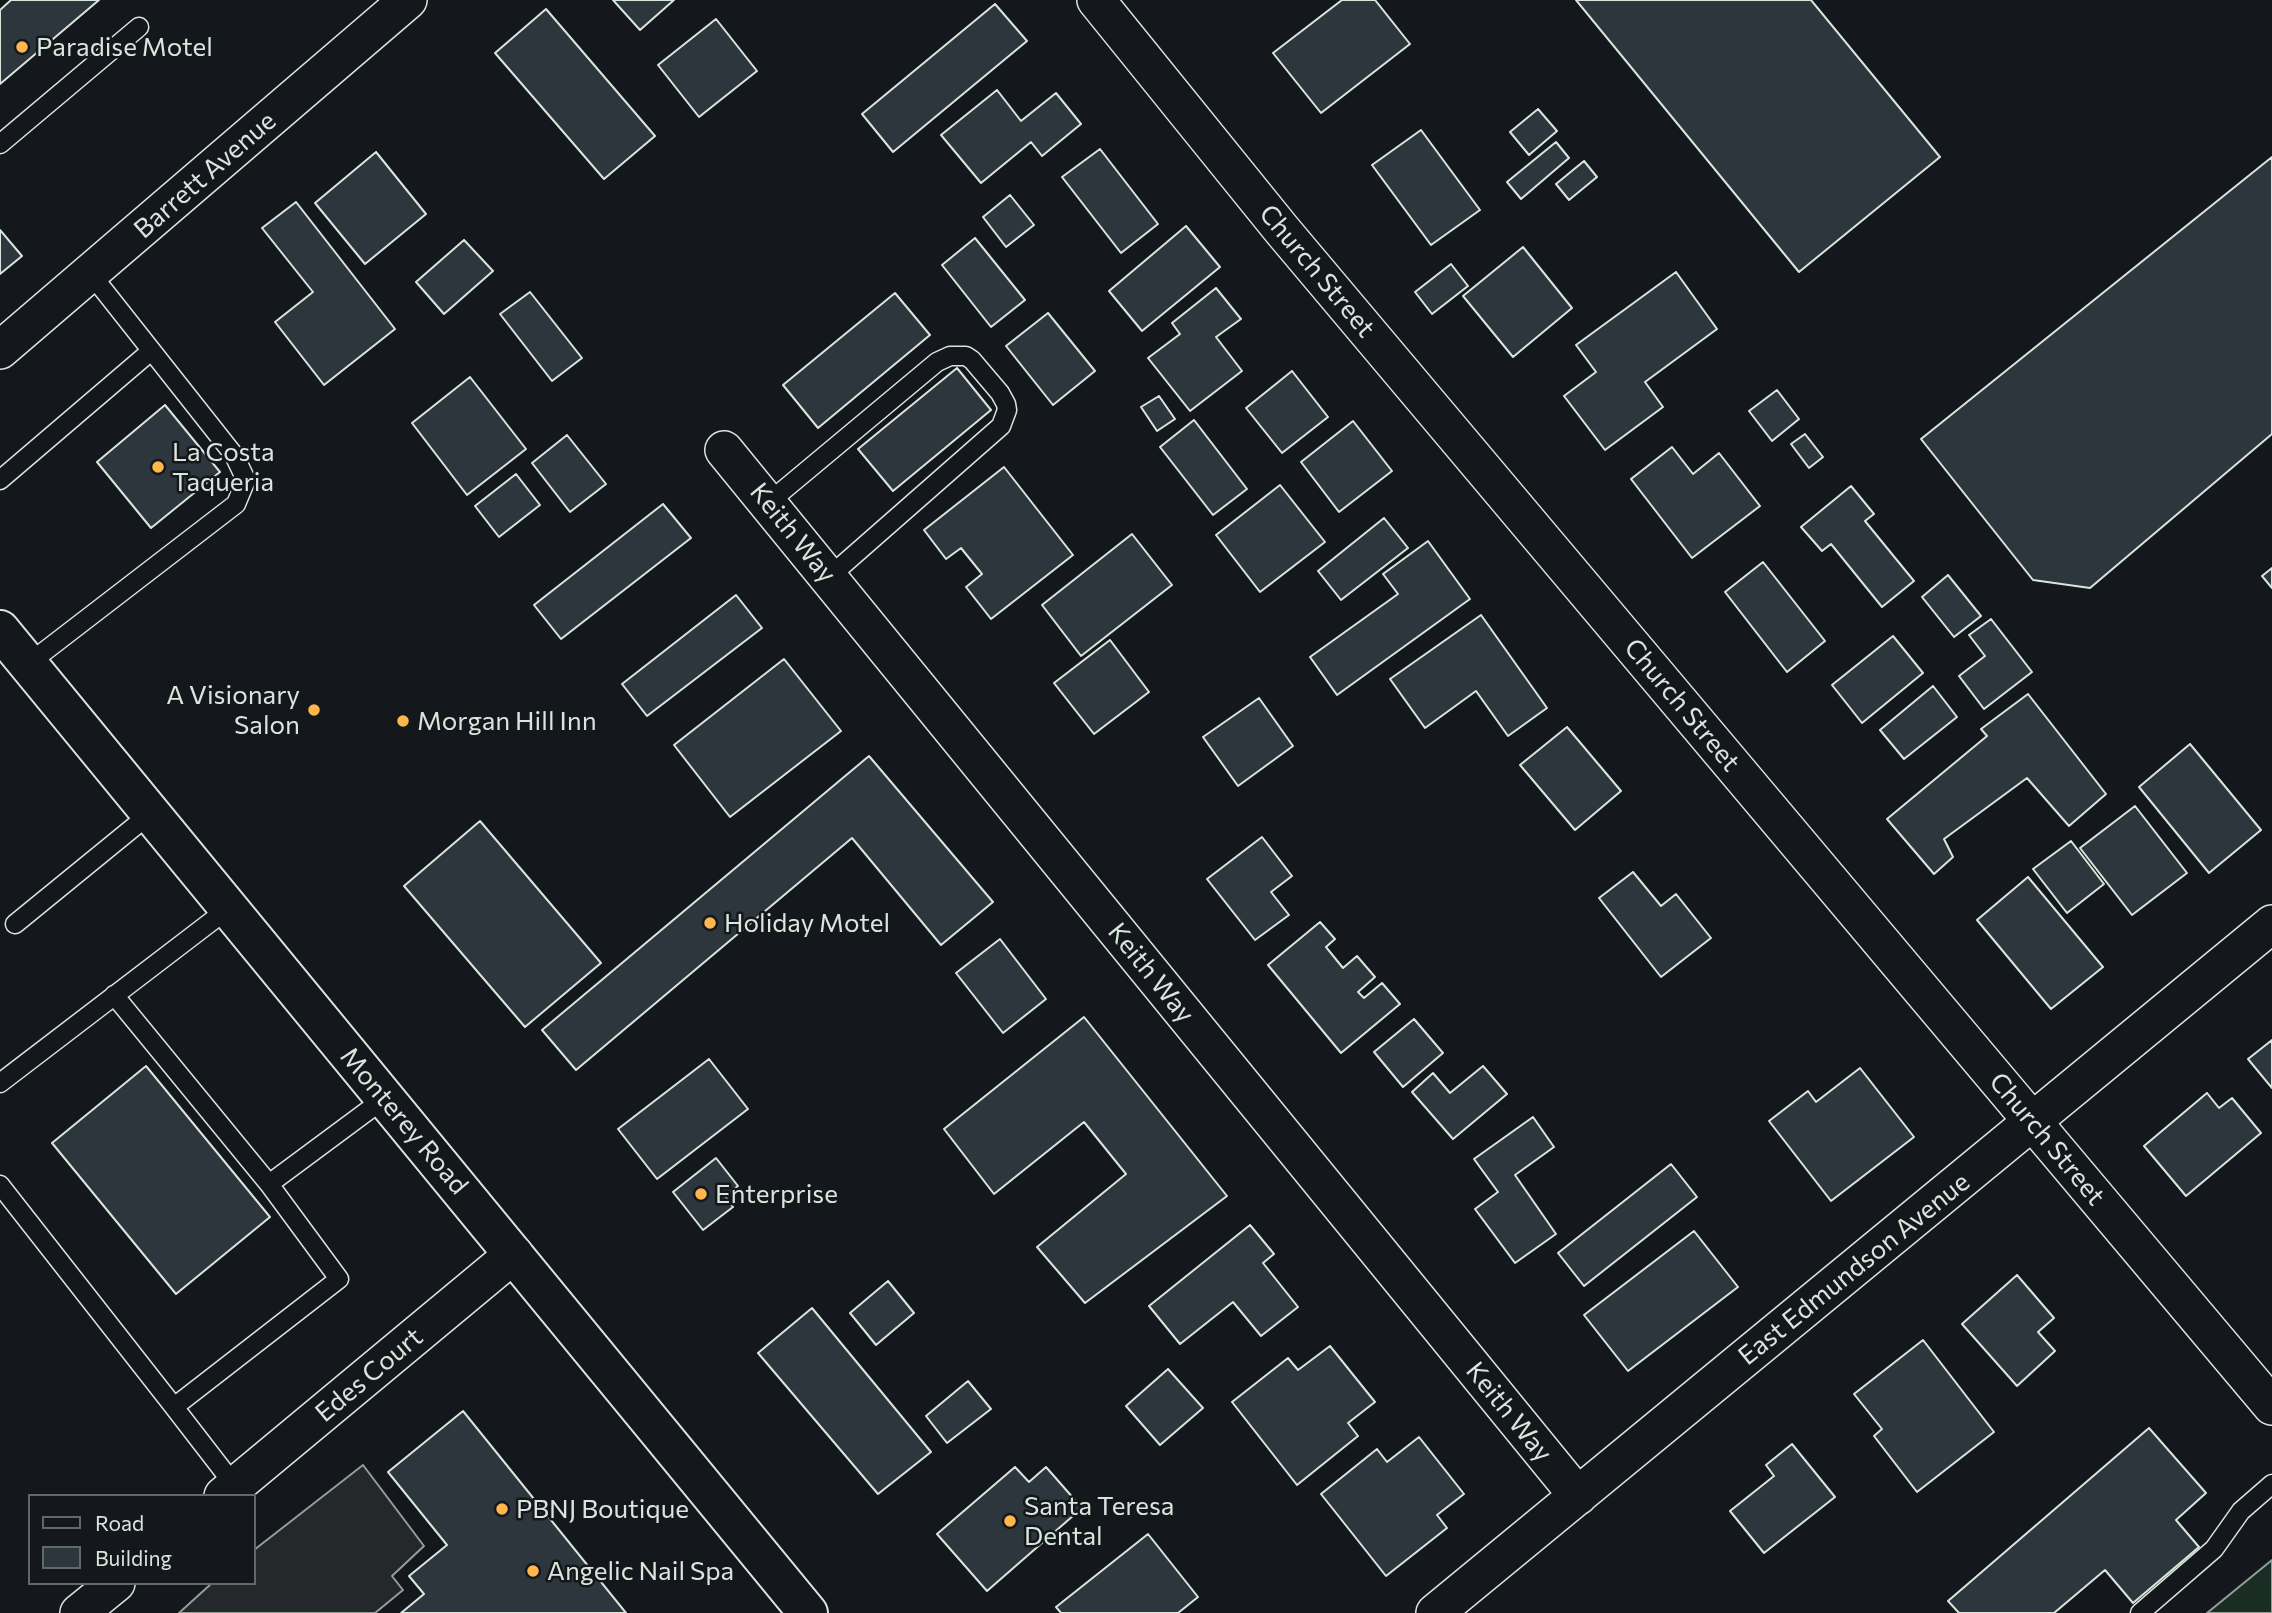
<!DOCTYPE html>
<html>
<head>
<meta charset="utf-8">
<style>
	body { margin:0 }
	#map { position:relative; width:2272px; height:1613px; overflow:hidden; background:#14181c; font-family:Commissioner,sans-serif }
	canvas { display:block }
	.legend { position:absolute; left:28px; top:1494px; width:228px; height:91px; box-sizing:border-box; background:#14181c; border:2px solid #626a69; margin:0; padding:9px 12px; list-style:none; font-size:21px; color:#d8e6dc }
	.legend li { display:flex; align-items:center; gap:14px; height:35px }
	.legend b { width:35px; border:2px solid #626a69 }
</style>
</head>
<body>
<div id="map">
<canvas width="2272" height="1613"></canvas>
<ul class="legend">
<li><b style="height:9px;background:#14181c"></b>Road</li>
<li><b style="height:19px;background:#2c363c"></b>Building</li>
</ul>
</div>
<script>
const context = document.querySelector('canvas').getContext('2d');
context.lineJoin = 'round';
function fillPath(path, color) {
  context.fillStyle = color;
  context.fill(path, 'evenodd');
}
function shape(rows) {
  const path = new Path2D();
  for (const r of rows) {
    path.moveTo(r[0], r[1]);
    for (let i = 2; i < r.length; i += 2) path.lineTo(r[i], r[i + 1]);
  }
  return path;
}
function trace(path, color, width, dash) {
  context.strokeStyle = color;
  context.lineWidth = width;
  context.lineCap = dash ? 'butt' : 'round';
  context.setLineDash(dash || []);
  context.stroke(path);
}
function write(font, color, halo, rows, align = 'center') {
  context.font = font + ' Commissioner,sans-serif';
  context.lineWidth = 5;
  context.setLineDash([]);
  context.textBaseline = 'middle';
  context.strokeStyle = halo;
  context.fillStyle = color;
  for (const [text, x, y, turn = 0] of rows) {
    context.save();
    context.translate(x, y);
    context.rotate((+turn || 0) * Math.PI / 180);
    context.textAlign = isNaN(turn) ? turn : align;
    if (halo) context.strokeText(text, 0, 0);
    context.fillText(text, 0, 0);
    context.restore();
  }
}
const green = shape([
	[2272,1560,2272,1613,2207,1613,2272,1560]
]);
fillPath(green, '#1a2d24');
trace(green, '#939e99', 2);
const parking = shape([
	[363,1465,424,1546,392,1576,403,1590,375,1613,179,1613,212,1583,254,1583,254,1550,363,1465]
]);
fillPath(parking, '#24282b');
trace(parking, '#939e99', 2);
const building = shape([
	[11,0,99,0,0,84,0,10,11,0],
	[613,0,674,0,640,30,613,0],
	[1342,0,1375,0,1410,44,1321,113,1273,53,1342,0],
	[1576,0,1811,0,1940,157,1799,272,1576,0],
	[995,4,1027,41,893,152,862,114,995,4],
	[546,9,655,136,604,179,495,53,546,9],
	[716,19,757,71,699,117,658,65,716,19],
	[997,90,1021,121,1056,93,1081,124,1042,156,1031,142,981,183,941,135,997,90],
	[1538,109,1557,131,1529,155,1510,132,1538,109],
	[1421,130,1480,210,1431,245,1372,165,1421,130],
	[1556,142,1569,158,1521,199,1507,182,1556,142],
	[1100,149,1158,224,1121,253,1062,177,1100,149],
	[376,152,426,214,365,264,315,203,376,152],
	[2272,157,2272,434,2090,588,2033,580,1921,439,2272,157],
	[1584,161,1597,177,1569,200,1556,184,1584,161],
	[1010,195,1034,225,1006,247,983,217,1010,195],
	[296,202,395,329,324,385,275,322,313,292,262,228,296,202],
	[1186,226,1220,267,1142,331,1109,291,1186,226],
	[0,230,22,256,0,274,0,230],
	[975,238,1025,300,991,327,942,265,975,238],
	[464,240,493,271,444,314,416,282,464,240],
	[1523,247,1572,308,1513,357,1463,296,1523,247],
	[1451,264,1468,286,1432,314,1415,292,1451,264],
	[1676,272,1717,329,1645,382,1663,407,1605,450,1564,396,1596,372,1576,345,1676,272],
	[1216,288,1241,319,1216,337,1242,371,1190,411,1148,358,1180,334,1172,323,1216,288],
	[530,292,582,358,552,381,500,314,530,292],
	[895,293,930,335,818,428,783,385,895,293],
	[1048,313,1095,371,1053,405,1006,346,1048,313],
	[957,368,991,410,893,491,858,449,957,368],
	[1292,371,1328,417,1282,453,1246,408,1292,371],
	[470,377,526,449,467,495,412,423,470,377],
	[1777,390,1799,419,1772,441,1749,411,1777,390],
	[1159,396,1175,419,1157,431,1141,407,1159,396],
	[165,405,220,472,151,528,97,462,165,405],
	[1194,420,1247,489,1213,515,1160,447,1194,420],
	[1353,421,1392,471,1339,512,1301,462,1353,421],
	[1805,434,1823,457,1809,468,1791,444,1805,434],
	[567,435,606,484,570,512,532,463,567,435],
	[1672,447,1693,474,1719,453,1760,506,1692,558,1631,479,1672,447],
	[1004,467,1073,555,991,619,966,587,982,574,961,548,946,559,924,530,1004,467],
	[516,474,540,505,499,537,475,506,516,474],
	[1280,485,1325,542,1260,592,1216,535,1280,485],
	[1851,486,1874,514,1865,521,1914,581,1882,607,1831,544,1822,551,1801,527,1851,486],
	[663,504,691,538,561,639,534,605,663,504],
	[1384,518,1408,548,1341,600,1318,571,1384,518],
	[1132,534,1172,585,1081,656,1042,605,1132,534],
	[1428,541,1470,599,1337,695,1310,657,1398,594,1383,574,1428,541],
	[1763,562,1825,641,1787,672,1725,592,1763,562],
	[2272,568,2272,588,2262,576,2272,568],
	[1948,575,1981,616,1954,637,1922,597,1948,575],
	[736,595,762,628,647,716,622,684,736,595],
	[1481,615,1547,708,1508,736,1476,691,1425,728,1390,679,1481,615],
	[1991,619,2032,672,1984,709,1959,676,1985,656,1969,635,1991,619],
	[1893,636,1923,673,1862,723,1832,685,1893,636],
	[1110,640,1149,692,1094,734,1054,683,1110,640],
	[784,659,841,731,730,817,674,745,784,659],
	[1933,686,1957,717,1904,759,1880,730,1933,686],
	[2028,694,2106,794,2069,826,2027,778,1944,839,1953,857,1934,874,1887,819,1987,736,1981,729,2028,694],
	[1259,698,1293,746,1238,786,1203,737,1259,698],
	[1567,727,1621,791,1575,830,1520,765,1567,727],
	[2190,744,2261,830,2209,873,2139,787,2190,744],
	[869,756,993,902,941,945,852,838,576,1070,542,1030,869,756],
	[2135,806,2187,873,2132,915,2080,848,2135,806],
	[480,821,601,963,525,1027,404,886,480,821],
	[1262,837,1292,876,1271,892,1289,915,1255,940,1207,879,1262,837],
	[2071,841,2104,884,2067,913,2033,869,2071,841],
	[1633,872,1661,906,1676,894,1711,938,1661,977,1599,898,1633,872],
	[2028,877,2103,967,2051,1009,1977,920,2028,877],
	[1320,922,1335,939,1326,947,1343,968,1357,956,1375,977,1358,992,1364,998,1382,983,1400,1004,1341,1053,1268,965,1320,922],
	[1000,939,1046,999,1003,1033,956,973,1000,939],
	[1084,1017,1227,1196,1085,1303,1037,1247,1126,1174,1084,1122,994,1194,944,1129,1084,1017],
	[1414,1019,1443,1053,1403,1087,1374,1052,1414,1019],
	[2272,1040,2272,1088,2248,1059,2272,1040],
	[709,1059,748,1109,657,1179,618,1129,709,1059],
	[146,1066,270,1217,176,1294,52,1143,146,1066],
	[1483,1066,1507,1094,1453,1139,1412,1092,1433,1073,1450,1093,1483,1066],
	[1860,1068,1914,1137,1831,1201,1769,1121,1808,1091,1816,1102,1860,1068],
	[2207,1093,2219,1108,2232,1098,2261,1133,2186,1196,2144,1146,2207,1093],
	[1533,1117,1554,1147,1515,1175,1556,1234,1515,1263,1475,1209,1498,1192,1474,1159,1533,1117],
	[716,1158,738,1186,725,1196,733,1207,703,1230,673,1192,716,1158],
	[1671,1164,1697,1197,1584,1286,1558,1253,1671,1164],
	[1250,1225,1274,1254,1263,1263,1298,1307,1261,1336,1233,1302,1180,1344,1149,1306,1250,1225],
	[1694,1231,1738,1287,1628,1371,1584,1315,1694,1231],
	[2017,1275,2054,1318,2038,1332,2055,1351,2017,1386,1962,1324,2017,1275],
	[888,1281,914,1313,876,1345,850,1313,888,1281],
	[812,1308,931,1452,878,1494,758,1353,812,1308],
	[1923,1340,1994,1432,1917,1492,1874,1436,1882,1429,1854,1394,1923,1340],
	[1330,1346,1375,1402,1348,1423,1358,1436,1297,1485,1232,1402,1288,1358,1298,1370,1330,1346],
	[1168,1369,1203,1408,1160,1445,1126,1406,1168,1369],
	[968,1381,991,1409,947,1443,926,1416,968,1381],
	[463,1411,626,1613,401,1613,424,1594,409,1576,447,1545,388,1472,463,1411],
	[2149,1428,2206,1493,2176,1520,2199,1547,2133,1603,2105,1570,2054,1613,1959,1613,1948,1601,2149,1428],
	[1419,1437,1464,1494,1437,1515,1447,1528,1386,1576,1321,1494,1377,1449,1387,1462,1419,1437],
	[1792,1444,1835,1497,1764,1553,1730,1511,1774,1476,1766,1465,1792,1444],
	[1015,1467,1029,1482,1046,1467,1082,1508,987,1591,937,1534,1015,1467],
	[1148,1534,1198,1597,1178,1613,1061,1613,1056,1607,1148,1534]
]);
fillPath(building, '#2c363c');
trace(building, '#d8e6dc', 2);
const service = shape([
	[0,144,139,27],
	[0,480,151,351],
	[768,503,937,362,950,356,966,356,972,360,1000,393,1006,404,1007,410,1001,426,829,577],
	[28,664,236,504,246,480,234,455,91,274],
	[15,924,151,813],
	[114,995,269,1184],
	[0,1083,229,908],
	[0,1185,174,1407],
	[235,1486,174,1407,339,1279,269,1184,385,1098],
	[2140,1613,2214,1549,2241,1511,2272,1484]
]);
const minor = shape([
	[1096,0,1282,230,2272,1406],
	[0,350,408,0],
	[724,450,1578,1496],
	[223,1496,514,1254],
	[79,1613,116,1583],
	[1435,1613,2272,924]
]);
const secondary = shape([
	[0,630,808,1613]
]);
trace(service, '#d8e6dc', 21);
trace(minor, '#d8e6dc', 40);
trace(secondary, '#d8e6dc', 42);
trace(service, '#14181c', 18);
trace(minor, '#14181c', 37);
trace(secondary, '#14181c', 38);
for (const [x, y, r, color] of [
	[22,47,7,"#ffb74d"],
	[158,467,7,"#ffb74d"],
	[314,710,7,"#ffb74d"],
	[403,721,7,"#ffb74d"],
	[710,923,7,"#ffb74d"],
	[701,1194,7,"#ffb74d"],
	[502,1509,7,"#ffb74d"],
	[1010,1521,7,"#ffb74d"],
	[533,1571,7,"#ffb74d"]
]) {
  const dot = new Path2D();
  dot.arc(x, y, r, 0, 2 * Math.PI);
  context.fillStyle = color;
  context.fill(dot);
  trace(dot, '#14181c', 2.5);
}
write('26px', '#d8e6dc', '#14181c', [
	["Paradise Motel",36,47],
	["La Costa",172,452],
	["Taqueria",172,482],
	["A Visionary",300,695,"right"],
	["Salon",300,725,"right"],
	["Morgan Hill Inn",417,721],
	["Holiday Motel",724,923],
	["Enterprise",715,1194],
	["Santa Teresa",1024,1506],
	["Dental",1024,1536],
	["PBNJ Boutique",516,1509],
	["Angelic Nail Spa",547,1571]
], 'left');
write('26px', '#d8e6dc', '#14181c', [
	["Barrett Avenue",205,175,-41],
	["Church Street",1317,271,50],
	["Keith Way",793,533,51],
	["Church Street",1682,705,50],
	["Keith Way",1151,973,51],
	["Monterey Road",404,1121,50],
	["Church Street",2047,1139,50],
	["East Edmundson Avenue",1854,1269,-39],
	["Edes Court",369,1375,-40],
	["Keith Way",1509,1412,51]
]);
</script>
</body>
</html>
